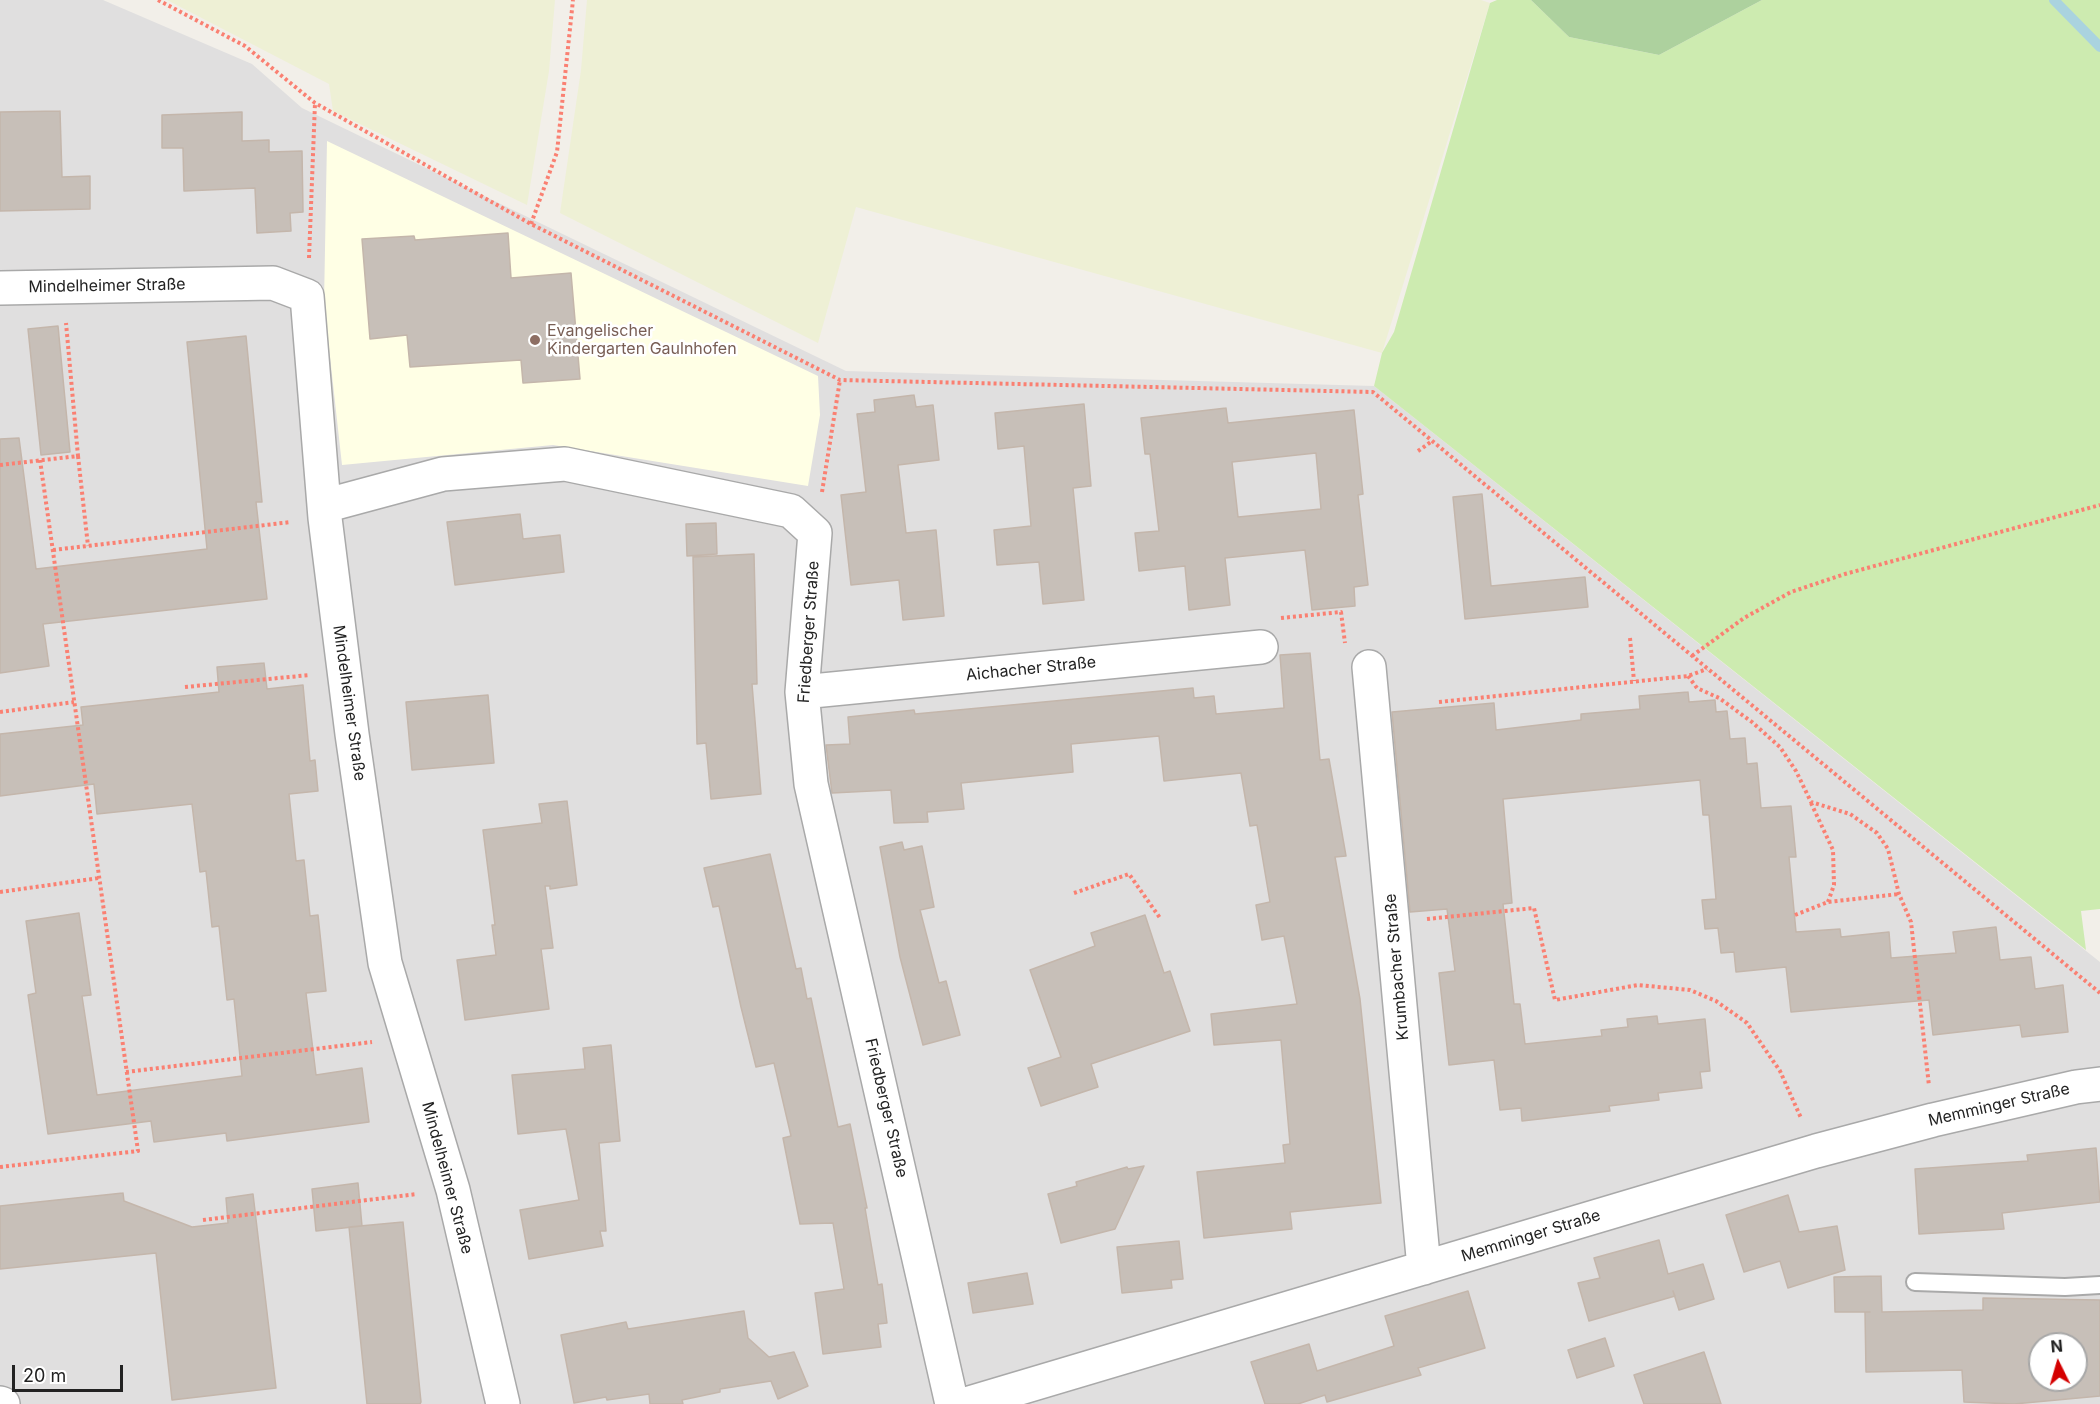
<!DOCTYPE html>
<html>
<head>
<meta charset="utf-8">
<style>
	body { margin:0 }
	#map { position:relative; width:2100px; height:1404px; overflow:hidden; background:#f2efe9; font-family:Inter,sans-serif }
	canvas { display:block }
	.north { position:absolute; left:2028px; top:1332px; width:60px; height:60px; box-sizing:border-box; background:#fff; border:2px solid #a7a7a7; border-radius:50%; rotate:355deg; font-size:16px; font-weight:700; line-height:24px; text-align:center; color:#222 }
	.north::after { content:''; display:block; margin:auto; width:21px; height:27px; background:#d40000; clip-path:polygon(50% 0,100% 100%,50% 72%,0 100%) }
	.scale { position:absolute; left:12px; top:1365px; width:111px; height:27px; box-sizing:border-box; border:3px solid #222; border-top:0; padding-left:8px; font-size:18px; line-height:21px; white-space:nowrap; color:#222; -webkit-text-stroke:4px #fff; paint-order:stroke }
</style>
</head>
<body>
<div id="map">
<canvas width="2100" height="1404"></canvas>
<div class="north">N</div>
<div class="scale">20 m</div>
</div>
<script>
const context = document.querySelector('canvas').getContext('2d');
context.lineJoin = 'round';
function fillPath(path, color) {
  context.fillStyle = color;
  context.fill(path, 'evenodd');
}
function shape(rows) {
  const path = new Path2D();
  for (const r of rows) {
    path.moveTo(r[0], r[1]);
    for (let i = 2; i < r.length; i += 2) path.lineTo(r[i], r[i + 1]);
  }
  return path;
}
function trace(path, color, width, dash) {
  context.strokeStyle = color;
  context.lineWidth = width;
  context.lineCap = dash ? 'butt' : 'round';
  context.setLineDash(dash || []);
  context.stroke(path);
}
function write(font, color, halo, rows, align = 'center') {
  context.font = font + ' Inter,sans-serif';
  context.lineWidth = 5;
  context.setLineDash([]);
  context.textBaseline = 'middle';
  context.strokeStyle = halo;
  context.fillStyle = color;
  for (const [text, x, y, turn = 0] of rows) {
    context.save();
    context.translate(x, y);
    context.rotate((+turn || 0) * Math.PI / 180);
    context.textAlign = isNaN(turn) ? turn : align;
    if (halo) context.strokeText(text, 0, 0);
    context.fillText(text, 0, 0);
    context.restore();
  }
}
fillPath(shape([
	[0,0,103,0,252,64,302,108,846,371,1374,386,2100,962,2100,1404,0,1404],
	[2040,1344,2076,1344,2076,1380,2040,1380]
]), '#e0dfdf');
fillPath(shape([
	[327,141,818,376,820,415,808,486,553,445,342,465,324,303]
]), '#ffffe5');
fillPath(shape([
	[167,0,555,0,549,71,527,205,333,111,329,84],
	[587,0,1481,0,1490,3,1382,353,856,207,818,343,560,213,581,70]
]), '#eef0d5');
fillPath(shape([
	[1497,0,1531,0,1569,37,1659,55,1762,0,2100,0,2100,909,2081,911,2086,950,1374,386,1382,353,1394,332,1490,3]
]), '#cdebb0');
fillPath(shape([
	[1531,0,1762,0,1659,55,1569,37]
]), '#add19e');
trace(shape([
	[2054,0,2100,47]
]), '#aad3df', 10);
const building = shape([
	[60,111,62,177,90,176,90,209,0,211,0,112,60,111],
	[242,112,242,141,269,140,269,152,302,151,303,212,290,213,291,231,257,233,255,188,184,191,183,148,162,148,162,115,242,112],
	[508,233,511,278,571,273,580,379,523,383,521,360,410,367,407,335,370,339,362,239,414,236,415,240,508,233],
	[58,326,70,452,41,455,28,329,58,326],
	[246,336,262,502,256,502,267,599,43,624,49,666,0,673,0,439,19,438,36,569,207,549,187,342,246,336],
	[914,395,916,407,933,405,939,460,898,465,906,533,936,530,944,616,903,620,899,580,851,585,841,495,866,492,857,414,875,412,874,400,914,395],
	[1084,404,1091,486,1073,488,1084,600,1043,604,1039,562,997,565,994,530,1031,526,1024,446,998,449,995,413,1084,404],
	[1226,408,1228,423,1354,410,1363,494,1358,495,1368,585,1354,587,1355,606,1312,610,1305,550,1225,558,1230,605,1189,610,1185,566,1139,571,1135,533,1159,531,1150,454,1145,454,1141,418,1226,408],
	[1316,453,1321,509,1238,517,1232,462,1316,453],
	[1482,494,1491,586,1585,577,1588,607,1465,619,1453,497,1482,494],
	[520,514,523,539,560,535,564,572,455,585,447,522,520,514],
	[716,523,717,554,687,556,686,524,716,523],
	[754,554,757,684,752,684,761,794,711,799,706,743,697,744,693,557,754,554],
	[1310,653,1320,760,1329,759,1346,856,1335,857,1360,999,1381,1203,1290,1212,1292,1229,1204,1238,1197,1172,1285,1163,1283,1145,1290,1144,1281,1040,1214,1045,1211,1014,1297,1004,1284,936,1262,940,1256,905,1270,902,1257,825,1250,826,1241,773,1164,781,1159,736,1071,744,1073,772,961,783,964,809,927,812,928,822,894,823,891,790,832,793,826,745,850,744,848,717,914,710,915,714,1193,688,1194,698,1214,696,1216,714,1284,708,1280,655,1310,653],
	[264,663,267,689,303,685,310,761,315,760,318,791,289,794,296,861,304,860,310,916,318,915,326,991,306,993,316,1075,362,1068,369,1122,227,1141,226,1133,154,1142,151,1121,48,1134,28,995,36,993,26,921,79,913,91,995,82,996,97,1095,242,1076,234,999,227,1000,219,926,212,927,206,871,200,872,192,804,97,814,94,784,0,796,0,734,83,725,81,707,219,692,217,667,264,663],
	[1688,692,1689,702,1715,700,1716,712,1727,711,1730,739,1745,738,1747,764,1757,763,1761,808,1791,806,1796,857,1789,857,1796,932,1840,929,1841,937,1889,932,1891,958,1956,953,1953,932,1996,927,2000,960,2031,957,2035,989,2063,985,2068,1032,2022,1037,2020,1025,1933,1035,1929,1000,1791,1012,1786,967,1736,972,1734,952,1721,953,1718,928,1705,929,1702,900,1716,899,1709,815,1703,815,1700,780,1503,799,1512,903,1503,904,1514,1004,1520,1004,1525,1044,1602,1036,1601,1030,1628,1027,1627,1019,1657,1016,1658,1024,1705,1019,1710,1071,1700,1072,1702,1088,1658,1093,1659,1100,1609,1106,1610,1111,1522,1121,1521,1108,1500,1110,1494,1060,1449,1065,1439,973,1455,971,1447,909,1410,912,1392,712,1494,703,1496,730,1581,720,1581,714,1640,709,1639,696,1688,692],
	[488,695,494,763,412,770,406,702,488,695],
	[567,801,577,885,550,889,550,886,545,886,553,948,541,949,549,1009,465,1020,457,960,496,955,492,925,495,925,483,830,542,823,539,804,567,801],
	[902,842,904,850,922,846,934,907,920,910,939,983,946,981,960,1035,923,1045,900,957,880,847,902,842],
	[770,854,796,969,801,968,807,999,811,998,838,1127,850,1124,867,1208,865,1208,878,1285,882,1284,887,1323,878,1324,881,1347,823,1354,815,1293,844,1289,833,1223,800,1224,783,1138,791,1136,774,1063,756,1067,741,1007,719,906,713,907,704,868,770,854],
	[1145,915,1164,973,1170,971,1190,1031,1091,1064,1098,1087,1041,1106,1028,1068,1061,1057,1030,970,1095,946,1091,933,1145,915],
	[611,1045,620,1141,599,1143,606,1231,600,1231,603,1246,529,1259,520,1210,579,1200,566,1129,518,1134,512,1075,585,1069,583,1048,611,1045],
	[2096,1148,2100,1202,2002,1213,2004,1229,1919,1234,1915,1169,2028,1161,2027,1155,2096,1148],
	[1144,1166,1115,1229,1061,1243,1048,1194,1077,1186,1076,1182,1127,1167,1128,1169,1144,1166],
	[358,1183,362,1226,316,1231,312,1189,358,1183],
	[123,1193,124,1201,192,1227,228,1223,226,1198,253,1194,276,1388,172,1400,156,1253,0,1269,0,1206,123,1193],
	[1788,1195,1799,1232,1837,1226,1845,1270,1788,1288,1780,1261,1744,1272,1726,1215,1788,1195],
	[403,1222,421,1402,420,1404,367,1404,349,1227,403,1222],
	[1659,1240,1668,1274,1703,1264,1714,1299,1679,1310,1673,1291,1675,1296,1589,1321,1578,1283,1600,1278,1594,1258,1659,1240],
	[1179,1241,1183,1279,1171,1280,1172,1288,1122,1293,1117,1247,1179,1241],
	[1027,1273,1033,1304,973,1313,968,1283,1027,1273],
	[1881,1276,1882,1312,1983,1310,1983,1298,2100,1300,2100,1396,2014,1404,1964,1402,1962,1370,1866,1372,1865,1312,1870,1312,1835,1312,1834,1277,1881,1276],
	[2040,1344,2076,1344,2076,1380,2040,1380,2040,1344],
	[1468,1291,1485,1348,1418,1368,1421,1375,1327,1402,1325,1395,1298,1404,1265,1404,1251,1362,1309,1344,1317,1371,1394,1346,1385,1316,1468,1291],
	[744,1311,748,1338,769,1357,794,1352,808,1386,778,1399,771,1381,720,1389,720,1392,682,1400,683,1404,650,1404,649,1394,607,1400,606,1397,574,1403,561,1335,626,1322,628,1329,744,1311],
	[1605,1338,1614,1366,1577,1378,1568,1350,1605,1338],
	[1704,1352,1721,1404,1644,1404,1634,1375,1704,1352]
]);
fillPath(building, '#c7bfb8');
trace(building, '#c4b6ab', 1.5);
const service = shape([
	[1915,1282,2065,1287,2100,1285]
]);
const minor = shape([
	[0,288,273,283,307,296,325,518,352,734,385,963,453,1190,503,1404],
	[324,506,443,474,565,464,791,511,815,533,802,692,811,784,952,1404],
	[1369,667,1424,1268],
	[802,692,1261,647],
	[0,1403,3,1404],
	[966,1404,1816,1151,1933,1120,2076,1087,2100,1084]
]);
trace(service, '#a9a9a9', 20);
trace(minor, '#a9a9a9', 36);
trace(shape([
	[158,0,245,46,315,103,531,224,840,380,1373,392,2100,993],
	[531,224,557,152,573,0],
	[309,258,315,103],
	[1418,451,1432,441],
	[78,456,88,546],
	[0,465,78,456,66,323],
	[822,492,840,380],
	[53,550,291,522],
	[1281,618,1341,612,1345,643],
	[1630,638,1634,681],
	[1692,656,1744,618,1791,592,1845,574,2100,505],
	[1688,676,1697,688,1719,698,1752,722,1780,747,1796,771,1811,802,1850,814,1877,833,1888,849,1899,894,1911,922,1929,1086],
	[185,687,310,675],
	[1439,702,1688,676,1707,669],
	[0,712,74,702],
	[1811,803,1833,850,1834,885,1828,902],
	[0,892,99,878],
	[1074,893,1129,874,1160,918],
	[1795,915,1828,902,1899,894],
	[1427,919,1534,908,1555,1000,1638,985,1690,990,1716,1001,1747,1023,1780,1071,1801,1118],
	[126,1072,372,1042],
	[0,1167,138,1151,40,460],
	[203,1220,417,1194]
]), '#fa8072', 4, [3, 3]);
trace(service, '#fff', 16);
trace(minor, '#fff', 33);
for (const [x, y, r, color] of [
	[535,340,6,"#8d6e63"]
]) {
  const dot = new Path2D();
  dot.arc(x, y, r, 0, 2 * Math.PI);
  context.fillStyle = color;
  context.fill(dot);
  trace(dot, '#fff', 2);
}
write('16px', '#222', '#fff', [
	["Mindelheimer Straße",107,286,-1],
	["Friedberger Straße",809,632,-86],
	["Aichacher Straße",1031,669,-6],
	["Mindelheimer Straße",349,703,82],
	["Krumbacher Straße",1397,967,-95],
	["Memminger Straße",1999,1105,-13],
	["Friedberger Straße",886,1108,77],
	["Mindelheimer Straße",447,1178,75],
	["Memminger Straße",1531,1236,-17]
]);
write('16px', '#785e54', '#fff', [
	["Evangelischer",547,331],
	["Kindergarten Gaulnhofen",547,349]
], 'left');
</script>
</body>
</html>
